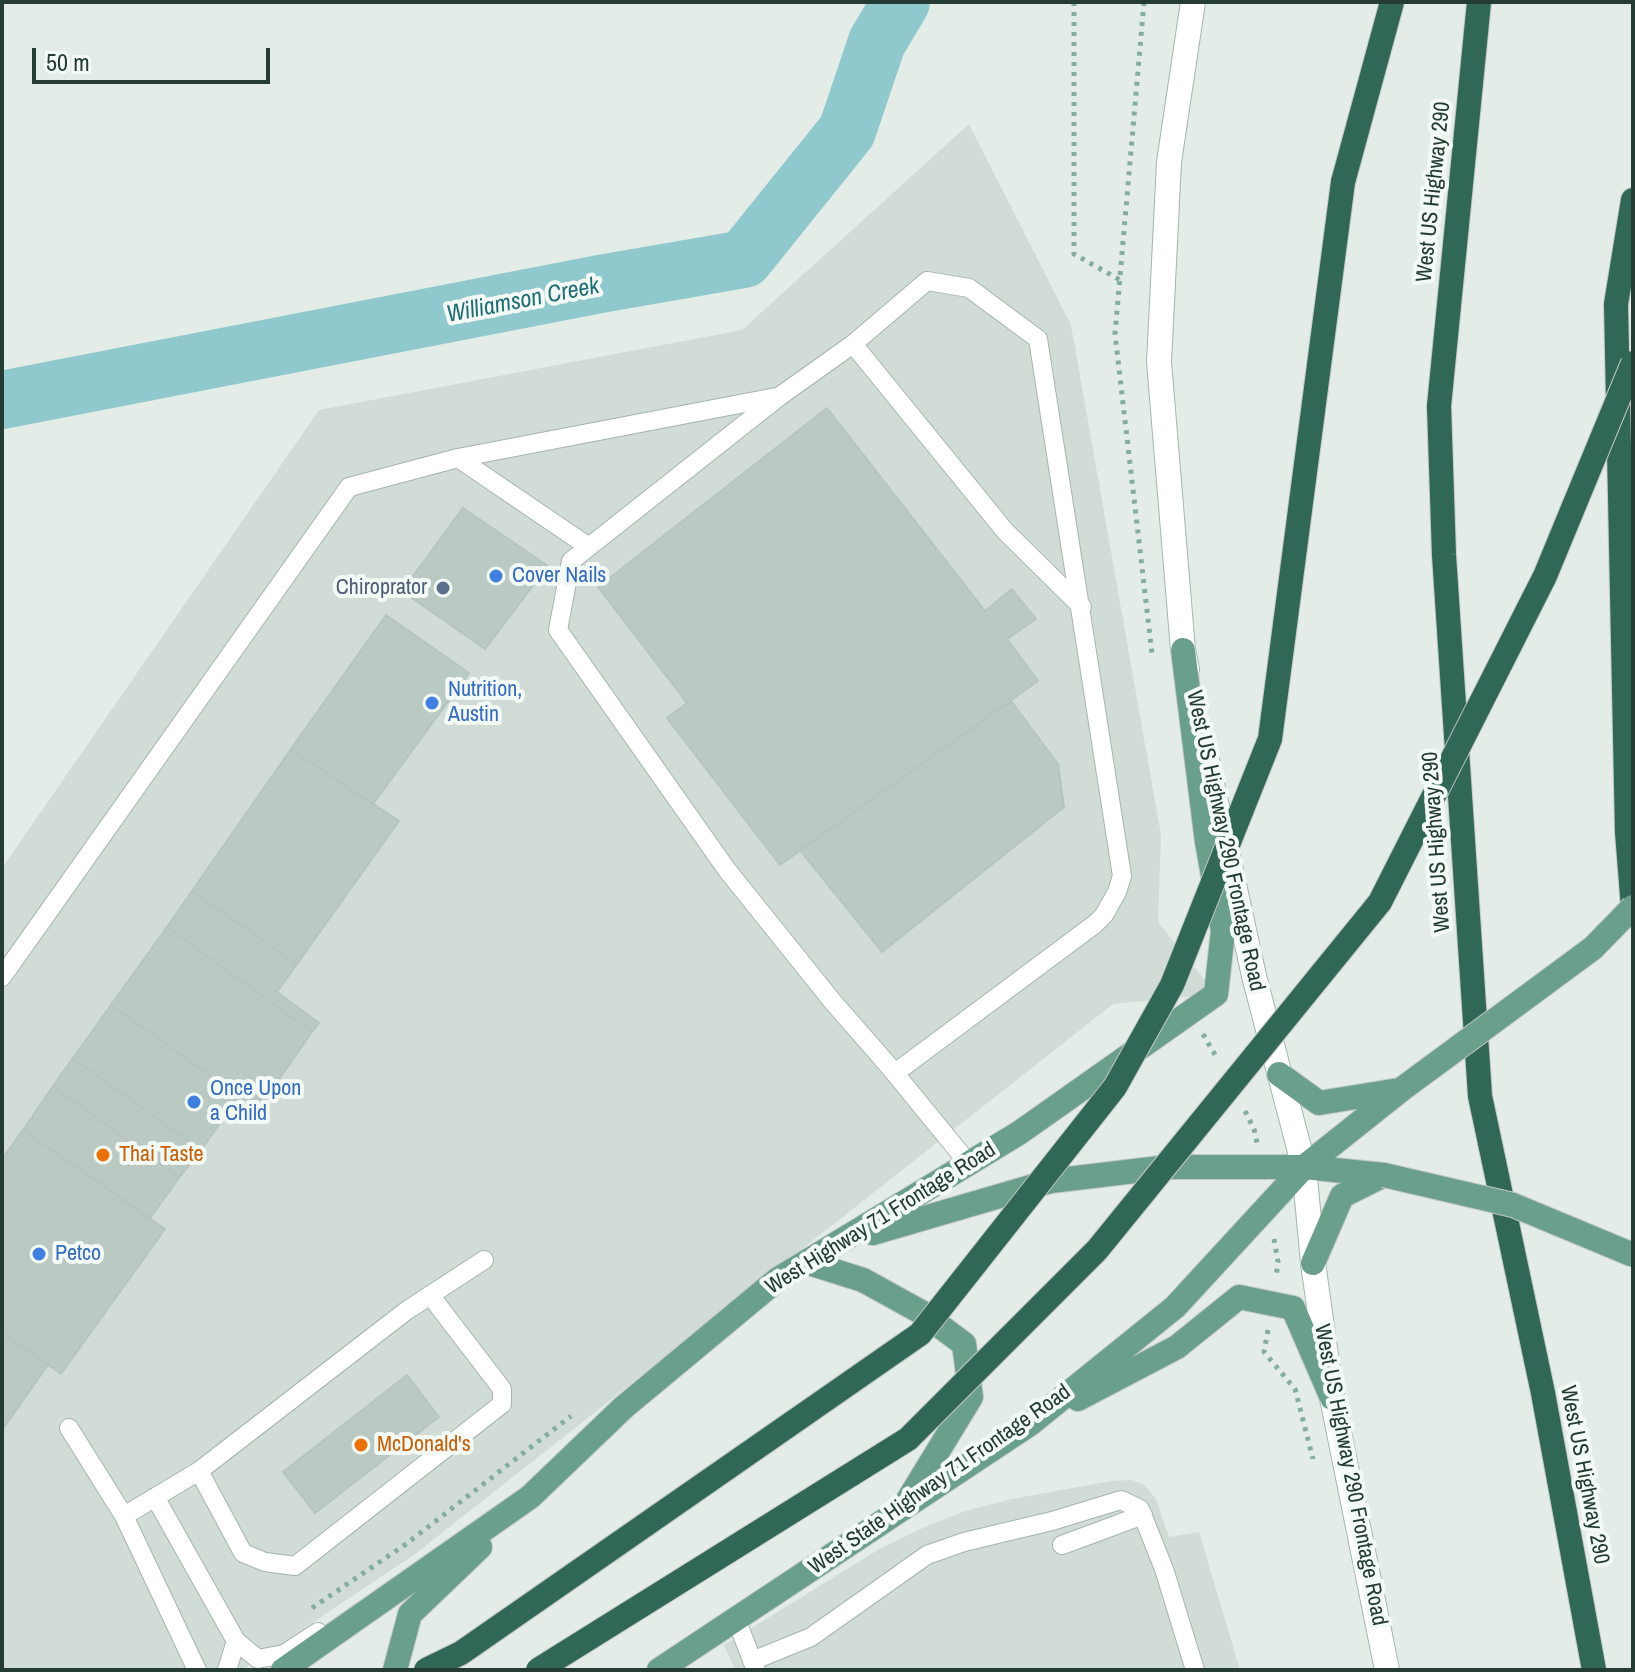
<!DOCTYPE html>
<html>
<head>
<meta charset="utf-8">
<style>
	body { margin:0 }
	#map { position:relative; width:1635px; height:1672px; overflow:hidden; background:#e3ece7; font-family:"Archivo Narrow",sans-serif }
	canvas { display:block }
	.frame { position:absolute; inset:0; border:4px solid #243c33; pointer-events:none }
	.scale { position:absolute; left:32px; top:48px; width:238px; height:36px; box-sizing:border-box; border:4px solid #243c33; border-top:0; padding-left:10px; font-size:24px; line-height:28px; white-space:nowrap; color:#243c33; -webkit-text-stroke:6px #f3f9f5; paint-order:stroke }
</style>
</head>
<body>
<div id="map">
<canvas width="1635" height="1672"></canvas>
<div class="frame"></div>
<div class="scale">50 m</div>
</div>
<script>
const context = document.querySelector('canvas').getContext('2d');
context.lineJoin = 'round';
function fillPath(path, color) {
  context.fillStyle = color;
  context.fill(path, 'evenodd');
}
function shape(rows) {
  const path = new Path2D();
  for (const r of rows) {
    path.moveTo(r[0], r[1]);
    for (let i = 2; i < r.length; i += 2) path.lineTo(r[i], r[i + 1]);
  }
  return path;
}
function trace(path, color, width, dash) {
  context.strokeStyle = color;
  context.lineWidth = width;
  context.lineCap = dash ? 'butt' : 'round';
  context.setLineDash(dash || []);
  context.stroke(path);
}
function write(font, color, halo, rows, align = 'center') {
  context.font = font + ' "Archivo Narrow",sans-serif';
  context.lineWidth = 8;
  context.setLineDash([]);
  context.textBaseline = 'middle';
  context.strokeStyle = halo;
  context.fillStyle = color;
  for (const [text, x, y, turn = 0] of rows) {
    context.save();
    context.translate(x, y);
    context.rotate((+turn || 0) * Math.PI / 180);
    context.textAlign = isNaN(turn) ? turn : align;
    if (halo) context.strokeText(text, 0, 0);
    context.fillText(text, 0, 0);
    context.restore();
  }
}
fillPath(shape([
	[969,124,1071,325,1161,835,1158,922,1216,994,1113,1004,415,1554,242,1670,2,1670,2,868,319,410,742,330],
	[1132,1480,1144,1485,1156,1499,1169,1537,1199,1532,1240,1670,735,1670,724,1645,881,1548,927,1526,965,1511,1012,1499,1111,1481]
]), '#d1dcd6');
trace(shape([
	[2,400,600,284,744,259,847,131,877,42,901,2]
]), '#8fc9cd', 58);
const building = shape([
	[827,408,985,611,1012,589,1036,619,1007,639,1038,681,780,865,667,718,687,703,598,587,827,408],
	[463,508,548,566,485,649,402,591,463,508],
	[386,615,469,673,373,804,291,749,386,615],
	[1011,701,1058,764,1064,807,882,952,800,850,1011,701],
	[291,749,399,821,297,964,192,891,291,749],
	[192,891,297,964,277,992,319,1023,312,1032,167,927,192,891],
	[167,927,312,1032,252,1118,231,1104,236,1094,111,1005,167,927],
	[111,1005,236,1094,231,1104,233,1105,201,1150,73,1058,111,1005],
	[73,1058,201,1150,179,1178,53,1086,73,1058],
	[53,1086,179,1178,150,1218,23,1130,53,1086],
	[23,1130,165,1229,61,1374,2,1332,2,1159,23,1130],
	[2,1332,48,1365,2,1430,2,1332],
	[407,1375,439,1417,315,1513,283,1472,407,1375]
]);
fillPath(building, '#bbc9c3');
trace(building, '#b6c5bd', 2);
const lane = shape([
	[927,281,969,288,1038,339,1122,876,1117,892,1104,915,1095,924,895,1073,833,1002,727,870,558,630,571,561,780,396,853,344,927,281],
	[853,344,1005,531,1082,607],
	[458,458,589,547],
	[2,977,349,487,458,458,776,397],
	[888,1065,969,1164],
	[69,1428,124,1516,197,1670],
	[199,1471,243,1553,265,1562,295,1566,502,1404,502,1389,430,1295],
	[155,1497,236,1641,258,1659,284,1654,318,1632],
	[124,1516,199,1471,406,1311,484,1260],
	[1062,1545,1143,1515],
	[736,1619,756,1670],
	[752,1661,811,1637,927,1555,964,1542,1052,1521,1121,1500,1140,1509,1164,1569,1195,1670],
	[227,1670,236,1641]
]);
const secondary = shape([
	[1187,669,1183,650,1159,362,1169,162,1193,2],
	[1204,747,1254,976,1304,1167,1313,1263,1332,1398,1387,1670]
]);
const primary = shape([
	[1279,1074,1319,1103,1399,1090],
	[873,1233,1051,1181,1168,1167,1304,1167,1384,1175],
	[806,1262,863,1280,921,1312,964,1344,971,1397,908,1500],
	[1313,1263,1342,1196,1384,1175],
	[1078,1399,1177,1347,1239,1297,1293,1308,1332,1398],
	[283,1670,530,1497,624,1407,778,1279,1019,1133,1216,994,1223,931,1207,842,1183,650],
	[395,1670,410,1614,480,1547],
	[659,1670,1030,1424,1175,1307,1304,1167,1402,1089]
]);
const highway = shape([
	[1479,2,1439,406,1444,555,1480,1096,1543,1393,1594,1670],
	[1343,182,1392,2],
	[1633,200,1616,304,1627,832,1633,908]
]);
trace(lane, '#a6b4ad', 20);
trace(secondary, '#a2b7ae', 26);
trace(primary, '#c2c8c6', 26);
trace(highway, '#c2c8c6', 26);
trace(shape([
	[1074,2,1074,254,1120,280],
	[1144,2,1115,334,1152,654],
	[1203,1034,1218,1060],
	[1245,1111,1254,1129,1257,1143],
	[1274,1239,1278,1262,1276,1277],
	[1268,1330,1264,1352,1295,1389,1313,1459],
	[312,1608,406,1544,571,1416]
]), '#85ad9d', 5, [4, 6]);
trace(lane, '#fff', 18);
trace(secondary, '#fff', 24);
trace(primary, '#6a9f8c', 24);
trace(highway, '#316757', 24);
const primaryBridge = shape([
	[1402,1089,1593,948,1633,907],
	[1384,1175,1513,1205,1633,1255]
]);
const highwayBridge = shape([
	[426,1670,461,1653,920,1334,1115,1087,1172,985,1270,739,1343,182],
	[538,1670,908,1439,1097,1250,1380,902,1545,576,1633,363]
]);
trace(primaryBridge, '#c2c8c6', 26, []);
trace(highwayBridge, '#c2c8c6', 26, []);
trace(primaryBridge, '#6a9f8c', 24);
trace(highwayBridge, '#316757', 24);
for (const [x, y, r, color] of [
	[496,576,8,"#3f7fe0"],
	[443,588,8,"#5c6f8a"],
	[432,703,8,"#3f7fe0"],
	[194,1102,8,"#3f7fe0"],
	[103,1155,8,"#e8710a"],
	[39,1254,8,"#3f7fe0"],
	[361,1445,8,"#e8710a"]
]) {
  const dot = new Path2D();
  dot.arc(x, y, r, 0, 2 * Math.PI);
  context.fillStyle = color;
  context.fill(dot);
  trace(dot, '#f3f9f5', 3);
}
write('22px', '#243c33', '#f3f9f5', [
	["West US Highway 290",1434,192,-84],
	["West US Highway 290 Frontage Road",1225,841,78],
	["West US Highway 290",1437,842,-94],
	["West Highway 71 Frontage Road",881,1219,-32],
	["West US Highway 290 Frontage Road",1350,1475,79],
	["West US Highway 290",1584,1475,79],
	["West State Highway 71 Frontage Road",940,1480,-35]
]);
write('22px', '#366cbe', '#f3f9f5', [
	["Cover Nails",512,576],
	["Nutrition,",448,690],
	["Austin",448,715],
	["Once Upon",210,1089],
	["a Child",210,1114],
	["Petco",55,1254]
], 'left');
write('22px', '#4e5e75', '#f3f9f5', [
	["Chiroprator",427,588]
], 'right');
write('22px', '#c56008', '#f3f9f5', [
	["Thai Taste",119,1155],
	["McDonald's",377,1445]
], 'left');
write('italic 24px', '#216e74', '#f3f9f5', [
	["Williamson Creek",523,301,-11]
]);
</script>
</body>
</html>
